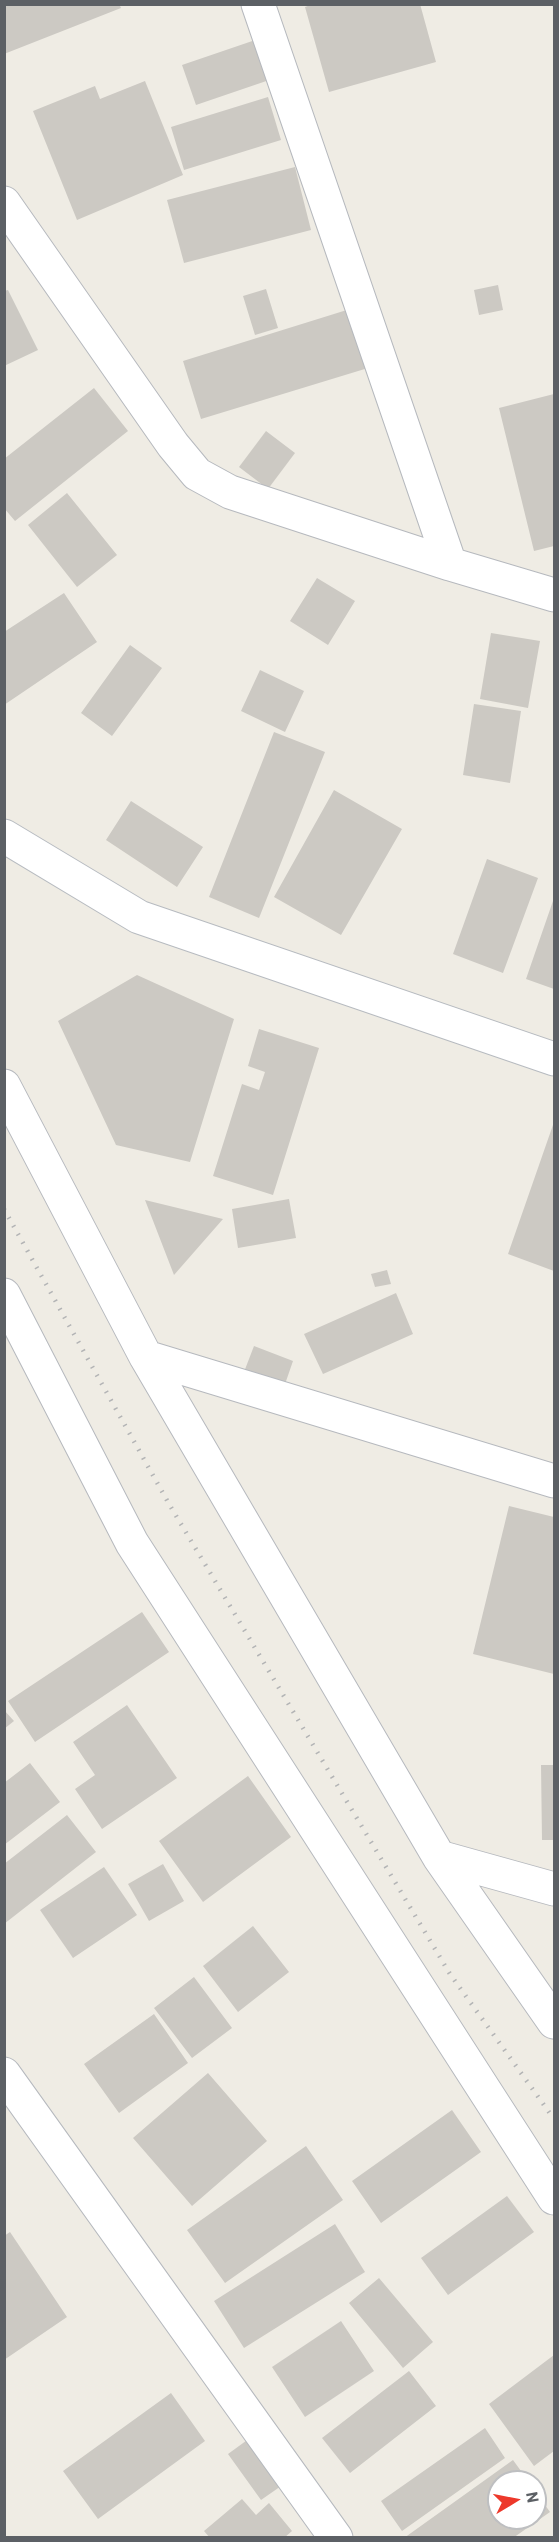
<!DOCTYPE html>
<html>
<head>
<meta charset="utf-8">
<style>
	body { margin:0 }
	#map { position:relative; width:559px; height:2542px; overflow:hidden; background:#efece4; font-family:Barlow,sans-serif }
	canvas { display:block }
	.frame { position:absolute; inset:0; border:6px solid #5c6065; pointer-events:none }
	.north { position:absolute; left:487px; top:2470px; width:60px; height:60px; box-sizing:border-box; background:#fff; border:2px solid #bebfc1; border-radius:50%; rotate:80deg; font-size:16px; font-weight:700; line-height:24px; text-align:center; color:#5c6065 }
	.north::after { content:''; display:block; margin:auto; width:21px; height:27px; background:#ed392b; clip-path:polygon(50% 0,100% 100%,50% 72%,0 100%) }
</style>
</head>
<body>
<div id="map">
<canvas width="559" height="2542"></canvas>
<div class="frame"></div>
<div class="north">N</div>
</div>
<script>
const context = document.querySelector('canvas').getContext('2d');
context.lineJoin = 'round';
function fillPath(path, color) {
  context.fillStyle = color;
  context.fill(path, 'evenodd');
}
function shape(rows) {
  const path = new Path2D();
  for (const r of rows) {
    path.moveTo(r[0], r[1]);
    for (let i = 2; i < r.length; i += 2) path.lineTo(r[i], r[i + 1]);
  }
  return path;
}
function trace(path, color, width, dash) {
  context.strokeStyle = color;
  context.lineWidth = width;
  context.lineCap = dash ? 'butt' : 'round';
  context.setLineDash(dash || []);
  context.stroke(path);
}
fillPath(shape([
	[4,4,119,4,121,8,4,54],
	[313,4,420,4,436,62,329,92,305,7],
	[267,36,281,76,196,105,182,65],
	[145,81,183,175,77,220,33,111,95,86,100,99],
	[268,97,281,140,184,170,171,127],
	[295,167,311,230,184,263,167,200],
	[498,285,503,310,479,315,474,290],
	[266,289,278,328,255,335,243,296],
	[8,290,38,350,4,366,4,291],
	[350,309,368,368,201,419,183,361],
	[94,388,128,431,15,521,4,508,4,459],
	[554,394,554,546,534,551,499,408],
	[266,431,295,453,268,489,239,467],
	[67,493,117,555,77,587,28,525],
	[317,578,355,601,328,645,290,621],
	[64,593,97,642,4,705,4,632],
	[491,633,540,641,528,708,480,699],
	[130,645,162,668,112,736,81,713],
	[260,670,304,691,285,732,241,711],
	[474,704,521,711,510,783,463,775],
	[274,732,325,752,259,918,209,897],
	[334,790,402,829,341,935,274,897],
	[131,801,203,847,177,887,106,840],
	[487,859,538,878,503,973,453,954],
	[554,898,554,989,526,979],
	[137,975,234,1019,190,1162,116,1145,58,1021],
	[259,1029,319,1048,273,1195,213,1176,242,1084,259,1090,265,1072,248,1066],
	[554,1122,554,1271,508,1254],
	[289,1199,296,1238,238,1248,232,1209],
	[145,1200,223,1219,174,1275],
	[387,1270,391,1284,375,1287,371,1274],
	[396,1293,413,1334,323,1374,304,1334],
	[254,1346,293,1361,284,1387,244,1372],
	[509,1506,554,1517,554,1674,473,1654],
	[142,1612,169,1652,35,1742,8,1701],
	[127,1705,177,1778,102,1829,75,1789,95,1775,73,1742],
	[4,1710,14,1721,4,1729],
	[30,1763,60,1802,4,1845,4,1783],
	[541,1765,554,1765,554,1840,542,1840],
	[248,1776,291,1837,203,1902,159,1841],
	[67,1815,96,1852,4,1924,4,1864],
	[163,1864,184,1901,149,1921,128,1884],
	[104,1867,137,1915,73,1958,40,1910],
	[253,1926,289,1972,238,2012,203,1966],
	[194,1977,232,2028,192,2058,154,2008],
	[154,2014,188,2063,119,2113,84,2064],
	[208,2073,267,2141,192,2206,133,2138],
	[452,2110,481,2152,381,2223,352,2181],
	[306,2146,343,2200,225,2283,187,2230],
	[507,2196,534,2232,448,2295,421,2258],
	[335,2224,365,2272,244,2348,214,2301],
	[10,2232,67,2317,4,2360,4,2236],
	[379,2278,433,2342,403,2368,349,2303],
	[341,2321,374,2371,305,2417,272,2367],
	[554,2355,554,2451,534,2466,489,2404],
	[409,2371,436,2406,350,2473,322,2438],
	[171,2393,205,2441,98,2519,63,2471],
	[485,2428,505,2458,402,2531,381,2501],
	[250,2438,284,2484,261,2500,228,2454],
	[513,2460,529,2482,499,2482,499,2518,535,2518,535,2491,550,2512,513,2538,404,2538],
	[242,2499,256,2515,269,2503,292,2531,284,2538,210,2538,204,2531]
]), '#ccc9c3');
const minor = shape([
	[258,4,450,564],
	[4,203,173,445,197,474,230,492,450,564,554,595],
	[4,1086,146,1357,439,1857,554,2022],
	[4,1295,132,1543,554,2198],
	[146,1357,554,1481],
	[439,1857,554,1889],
	[4,2074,336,2538]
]);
const secondary = shape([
	[4,836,139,917,554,1059]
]);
trace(minor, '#b6b9be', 35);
trace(secondary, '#b7bbc0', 35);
trace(minor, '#fff', 33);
trace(secondary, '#fff', 33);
trace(shape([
	[4,1209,169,1504,450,1974,554,2119]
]), '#b3b4b5', 4.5, [1.5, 8]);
</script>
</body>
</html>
